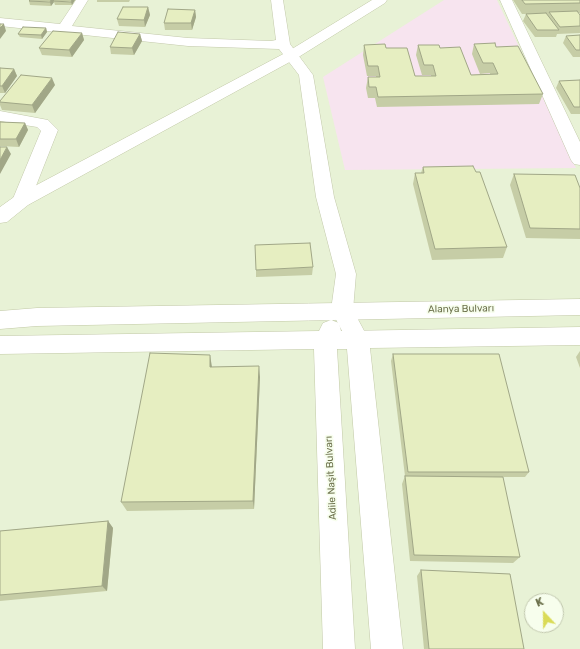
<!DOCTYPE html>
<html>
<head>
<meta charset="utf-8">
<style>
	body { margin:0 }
	#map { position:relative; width:580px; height:649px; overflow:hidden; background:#f3fbe7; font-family:Rubik,sans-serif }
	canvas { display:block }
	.north { position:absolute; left:524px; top:593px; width:40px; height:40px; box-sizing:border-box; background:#f7feed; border:1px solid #c0c6ad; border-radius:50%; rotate:338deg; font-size:11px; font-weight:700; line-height:16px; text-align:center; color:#6d724d }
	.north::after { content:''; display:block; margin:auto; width:14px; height:18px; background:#dadb56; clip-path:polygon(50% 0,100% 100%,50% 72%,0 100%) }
</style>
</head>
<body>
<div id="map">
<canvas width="580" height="649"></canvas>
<div class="north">K</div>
</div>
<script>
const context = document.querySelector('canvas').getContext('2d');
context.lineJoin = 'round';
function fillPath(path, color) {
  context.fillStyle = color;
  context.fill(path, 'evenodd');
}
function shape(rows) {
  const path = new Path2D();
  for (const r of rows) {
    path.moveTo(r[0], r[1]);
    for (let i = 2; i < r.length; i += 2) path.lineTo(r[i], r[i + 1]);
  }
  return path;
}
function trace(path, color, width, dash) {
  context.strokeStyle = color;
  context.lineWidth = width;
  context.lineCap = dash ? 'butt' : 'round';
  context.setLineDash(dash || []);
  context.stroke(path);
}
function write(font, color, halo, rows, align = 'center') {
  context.font = font + ' Rubik,sans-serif';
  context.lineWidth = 3.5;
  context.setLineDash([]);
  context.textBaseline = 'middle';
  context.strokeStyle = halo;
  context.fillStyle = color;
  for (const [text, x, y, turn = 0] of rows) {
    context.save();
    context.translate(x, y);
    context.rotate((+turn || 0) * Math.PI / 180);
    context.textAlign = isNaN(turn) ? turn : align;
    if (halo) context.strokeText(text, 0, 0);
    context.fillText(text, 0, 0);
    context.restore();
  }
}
fillPath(shape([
	[0,0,580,0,580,649,0,649],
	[532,601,556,601,556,625,532,625]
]), '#e8f2d6');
fillPath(shape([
	[444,0,497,0,576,168,345,170,323,77]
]), '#f7e4ef');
const street = shape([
	[76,0,88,0,72,26,188,38,271,41,276,40,271,0,283,0,290,44,313,75,334,197,356,274,353,310,369,340,366,346,358,349,350,346,331,310,336,274,316,197,299,75,279,49,188,46,0,26,0,18,60,24,76,0],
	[500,0,512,0,580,142,580,165,574,164,571,160,500,0],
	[0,111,48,120,58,130,30,201,28,205,21,207,14,205,12,201,41,131,37,127,0,121,0,111]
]);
const secondary = shape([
	[372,0,387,0,385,3,297,58,28,205,7,222,0,223,0,207,14,197,287,52,372,0],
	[580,299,580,315,37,326,0,329,0,311,37,308,580,299],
	[331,320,339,323,341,331,580,327,580,345,370,348,403,649,371,649,347,349,337,349,355,649,323,649,314,349,0,354,0,336,319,331,323,323,331,320]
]);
trace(street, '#c3c9ab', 1);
trace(secondary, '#c2c9a7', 1);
fillPath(street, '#fff');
fillPath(secondary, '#fff');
fillPath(shape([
	[75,0,72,5,55,5,54,2,51,6,30,5,29,1],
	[97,0,130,0,129,2,97,2],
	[513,0,580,0,580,13,578,13,580,15,580,33,557,34,556,37,535,37,523,21,526,14,522,14],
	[148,7,150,15,145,27,119,26,117,19],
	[195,10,196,17,192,30,165,30,164,23],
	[46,28,47,32,42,39,20,37,18,34],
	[82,33,84,40,72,57,42,55,39,48],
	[140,34,142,41,134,55,111,54,110,47],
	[580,35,580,57,573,57,563,43,566,36],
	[474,44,496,47,543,94,539,104,377,107,375,98,368,98,366,88,368,77,376,77,376,76,367,76,363,55,364,45,386,48,415,76,431,76,431,75,422,75,416,55,418,45,440,48,471,75,490,74,490,73,480,74,472,54],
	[0,68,14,69,17,76,5,93,0,93],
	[580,80,580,114,571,114,556,88,559,81],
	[55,85,35,113,2,110,0,105,0,101],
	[0,122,25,123,28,130,19,147,0,146],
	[423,167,476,172,507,247,503,258,432,260,413,184,415,173,421,173],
	[514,174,580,188,580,239,526,238,510,185],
	[313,267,312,275,256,277,256,270],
	[580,351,580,368,576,357],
	[393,354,529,472,525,477,480,477,520,557,513,563,410,561,402,484,405,476,391,361],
	[212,367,260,377,254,509,127,511,121,502],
	[108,521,113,528,107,591,0,601,0,531],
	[421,570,524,649,424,649,417,576]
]), '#c6cda6');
fillPath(shape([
	[51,0,55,0,53,1,54,2,51,6,50,2],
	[72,0,75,0,72,5,71,2],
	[148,7,150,15,145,27,144,20],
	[195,10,196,17,192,30,191,23],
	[4,24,6,31,0,39,0,28],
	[46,28,47,32,42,39,41,35],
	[82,33,84,40,72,57,69,50],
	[140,34,142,41,134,55,132,48],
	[14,69,17,76,5,93,2,86],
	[52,78,55,85,35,113,32,105],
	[25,123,28,130,19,147,16,139],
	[7,147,11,154,0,174,0,160],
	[210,355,212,367,210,367],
	[259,366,260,377,254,509,253,501],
	[108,521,113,528,107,591,102,586]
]), '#a1a787');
const building = shape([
	[30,0,51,0,50,2,29,1,30,0],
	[54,0,72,0,71,2,53,1,54,0],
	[522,0,580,0,580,3,525,4,522,0],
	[123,7,148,7,144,20,117,19,123,7],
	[168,9,195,10,191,23,164,23,168,9],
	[577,11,580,15,580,26,560,27,549,12,577,11],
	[546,13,559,30,537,30,526,14,546,13],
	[0,24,4,24,0,28,0,24],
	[23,27,46,28,41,35,18,34,23,27],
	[53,31,82,33,69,50,39,48,53,31],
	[118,32,140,34,132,48,110,47,118,32],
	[580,35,580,50,576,50,566,36,580,35],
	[495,43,496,47,518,46,543,94,378,97,376,87,369,87,368,77,380,77,378,66,368,66,364,45,385,44,386,48,407,48,415,76,436,76,433,65,424,65,418,45,439,45,440,48,460,47,471,75,498,74,493,63,483,63,474,44,495,43],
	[0,68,14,69,2,86,0,86,0,68],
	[21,75,52,78,32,105,0,102,0,101,21,75],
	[580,80,580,107,574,107,559,81,580,80],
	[0,122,25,123,16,139,0,139,0,122],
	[0,147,7,147,0,160,0,147],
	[473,166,476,172,480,172,507,247,435,249,415,173,424,173,423,167,473,166],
	[514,174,575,175,580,188,580,229,530,228,514,174],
	[310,243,313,267,256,270,255,245,310,243],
	[150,353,210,355,210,367,259,366,253,501,121,502,150,353],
	[393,354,499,354,529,472,408,472,393,354],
	[405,476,503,477,520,557,414,555,405,476],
	[108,521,102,586,0,595,0,531,108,521],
	[421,570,510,574,524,649,429,649,421,570]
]);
fillPath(building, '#e6eec1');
trace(building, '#a1a787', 1);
write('10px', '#6d724d', '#f7feed', [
	["Alanya Bulvarı",461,309,-1],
	["Adile Naşit Bulvarı",331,478,-93]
]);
</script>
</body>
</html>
